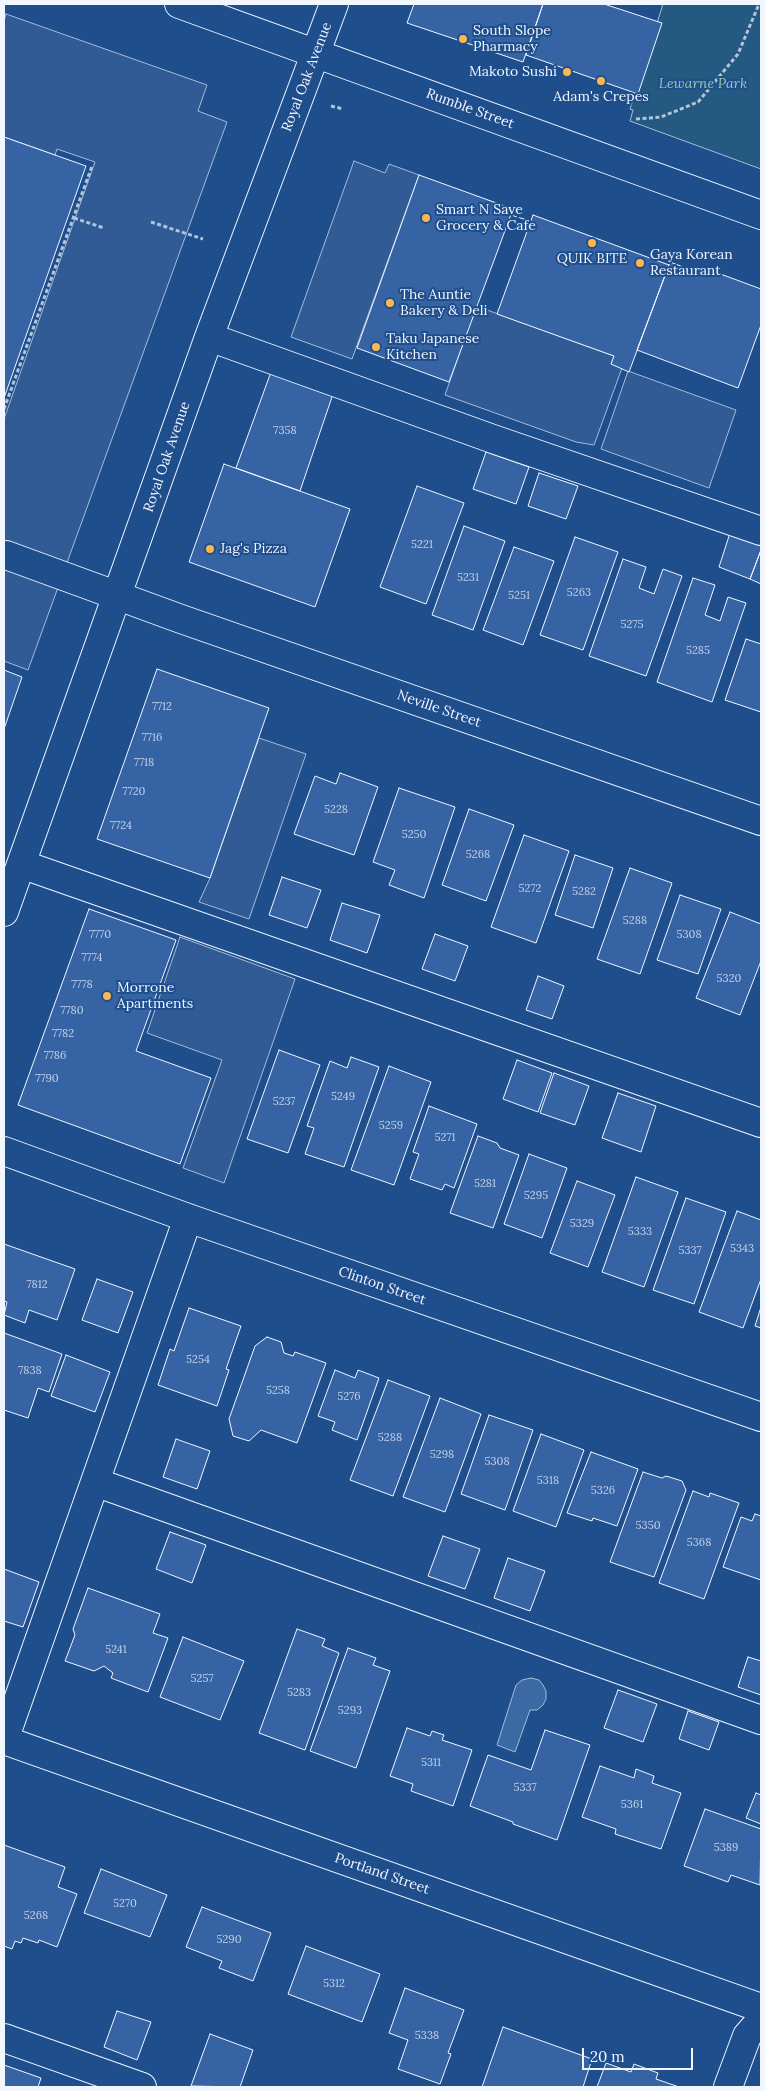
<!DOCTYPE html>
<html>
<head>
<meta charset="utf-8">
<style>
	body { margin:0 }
	#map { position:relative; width:765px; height:2091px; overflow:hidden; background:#1f4e8c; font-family:Lora,serif }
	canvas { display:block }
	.frame { position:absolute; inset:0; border:5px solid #f2f6ff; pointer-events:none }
	.scale { position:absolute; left:582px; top:2048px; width:111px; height:22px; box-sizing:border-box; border:2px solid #f2f6ff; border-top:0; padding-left:6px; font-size:15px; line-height:18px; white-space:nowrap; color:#f2f6ff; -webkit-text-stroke:4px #1f4e8c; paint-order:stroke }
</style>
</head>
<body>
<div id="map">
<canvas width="765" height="2091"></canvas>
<div class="frame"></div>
<div class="scale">20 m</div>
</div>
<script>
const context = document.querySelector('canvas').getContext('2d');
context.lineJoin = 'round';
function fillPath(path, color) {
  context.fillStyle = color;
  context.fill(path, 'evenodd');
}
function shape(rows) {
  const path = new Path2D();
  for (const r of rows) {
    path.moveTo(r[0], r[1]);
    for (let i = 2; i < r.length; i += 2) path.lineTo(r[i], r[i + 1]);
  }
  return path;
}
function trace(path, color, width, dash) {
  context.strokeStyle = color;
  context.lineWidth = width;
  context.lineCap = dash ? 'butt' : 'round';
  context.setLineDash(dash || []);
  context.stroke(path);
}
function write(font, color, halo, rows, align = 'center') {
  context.font = font + ' Lora,serif';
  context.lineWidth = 4;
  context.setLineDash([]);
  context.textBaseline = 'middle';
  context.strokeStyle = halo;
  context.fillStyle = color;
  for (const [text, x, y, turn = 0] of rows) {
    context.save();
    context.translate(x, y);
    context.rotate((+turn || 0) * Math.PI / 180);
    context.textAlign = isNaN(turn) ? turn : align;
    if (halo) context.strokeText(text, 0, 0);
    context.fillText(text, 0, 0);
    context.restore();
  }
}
const green = shape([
	[663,4,761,4,761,169,630,121,633,110,630,109,663,4]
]);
fillPath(green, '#245a82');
trace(green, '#a8bbd7', 1);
const parking = shape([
	[6,14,207,85,198,111,227,122,28,670,4,661,4,419,95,162,57,149,55,155,4,137,4,21,6,14],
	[354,161,385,173,389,164,419,175,352,359,291,337,354,161],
	[476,306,614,356,611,364,622,368,594,445,576,442,445,395,476,306],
	[628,371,736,410,709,488,601,449,628,371],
	[259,738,306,754,249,919,199,902,210,878,259,738],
	[180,937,295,979,224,1183,183,1168,222,1060,147,1033,180,937]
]);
fillPath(parking, '#305b95');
trace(parking, '#a8bbd7', 1);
const water = shape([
	[531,1678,539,1680,543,1685,546,1691,546,1699,543,1705,537,1710,530,1710,515,1752,497,1745,516,1685,522,1680,531,1678]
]);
fillPath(water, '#3b69a3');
trace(water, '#a8bbd7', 1);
const building = shape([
	[414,4,543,4,523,62,407,23,414,4],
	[543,4,604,4,662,23,638,94,526,55,543,4],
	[4,137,86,166,4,398,4,137],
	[419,175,513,209,449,382,357,348,419,175],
	[533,215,669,265,629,372,611,364,614,356,497,314,533,215],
	[670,262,704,275,707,269,761,289,761,325,738,388,637,350,670,262],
	[271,372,333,394,300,491,236,468,271,372],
	[486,452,529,467,516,504,473,489,486,452],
	[224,464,350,509,315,607,189,562,224,464],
	[539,473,578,486,566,519,528,506,539,473],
	[417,486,464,503,426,604,380,587,417,486],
	[464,526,505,541,473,630,432,615,464,526],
	[730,533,761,544,761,550,750,579,719,567,730,533],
	[575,537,618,552,583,650,540,635,575,537],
	[514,547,554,561,523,645,483,630,514,547],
	[761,550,761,584,750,579,761,550],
	[623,559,646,567,639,588,654,594,663,569,682,576,646,676,589,656,623,559],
	[693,578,715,585,705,615,720,621,728,597,746,603,712,702,657,682,693,578],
	[746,639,761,644,761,712,725,700,746,639],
	[157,669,269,708,210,878,97,839,157,669],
	[4,670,22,677,4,729,4,670],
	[340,773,378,787,354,855,294,834,315,776,336,784,340,773],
	[399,788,455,807,424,898,389,885,395,870,373,862,399,788],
	[469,809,514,825,486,901,442,885,469,809],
	[524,835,569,851,536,943,491,927,524,835],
	[575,855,613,868,593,928,555,915,575,855],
	[630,868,672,883,640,974,597,959,630,868],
	[282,877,321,890,307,928,269,915,282,877],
	[680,895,721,909,698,974,657,960,680,895],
	[342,903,380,915,367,953,330,940,342,903],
	[89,909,176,940,136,1051,211,1078,180,1164,18,1105,89,909],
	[730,912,761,924,761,961,740,1015,696,998,730,912],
	[435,934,468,946,455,981,422,969,435,934],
	[538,976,564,986,552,1019,526,1010,538,976],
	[279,1050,320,1065,288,1153,247,1139,279,1050],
	[351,1057,379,1067,344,1167,305,1154,314,1128,307,1126,330,1061,347,1068,351,1057],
	[517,1060,552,1073,538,1112,503,1099,517,1060],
	[389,1066,431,1082,394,1185,351,1170,389,1066],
	[554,1073,589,1086,575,1125,540,1113,554,1073],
	[618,1093,656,1106,641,1152,602,1138,618,1093],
	[429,1106,477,1124,454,1188,445,1184,442,1190,410,1179,419,1154,413,1152,429,1106],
	[478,1136,497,1143,500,1148,519,1155,493,1228,450,1213,478,1136],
	[529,1154,567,1168,542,1238,504,1224,529,1154],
	[636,1177,678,1192,644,1287,602,1272,636,1177],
	[577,1181,615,1195,588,1267,550,1253,577,1181],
	[686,1198,726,1212,694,1304,653,1290,686,1198],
	[737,1211,761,1220,761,1279,743,1328,699,1312,737,1211],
	[4,1244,75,1269,57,1320,29,1310,25,1323,4,1315,7,1302,4,1301,4,1244],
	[97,1279,133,1292,118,1333,82,1320,97,1279],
	[761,1307,761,1328,755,1326,761,1307],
	[189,1308,241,1326,226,1369,229,1370,217,1406,158,1385,170,1349,174,1351,189,1308],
	[4,1333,62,1354,49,1392,38,1388,28,1418,4,1410,4,1333],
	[267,1337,281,1342,284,1353,293,1356,295,1352,326,1363,297,1443,261,1430,249,1441,233,1436,229,1419,255,1346,267,1337],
	[66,1355,110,1372,95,1412,51,1396,66,1355],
	[335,1370,355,1378,358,1370,379,1378,357,1440,332,1430,335,1422,318,1416,335,1370],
	[388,1380,430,1396,393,1496,350,1480,388,1380],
	[440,1398,481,1414,445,1512,403,1497,440,1398],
	[489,1415,533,1430,505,1510,461,1494,489,1415],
	[541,1434,584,1450,556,1527,513,1511,541,1434],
	[176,1439,210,1451,197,1489,163,1477,176,1439],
	[591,1452,638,1469,617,1526,593,1518,592,1521,567,1513,591,1452],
	[643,1472,662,1478,666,1476,682,1481,686,1490,654,1577,610,1562,643,1472],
	[693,1491,709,1497,710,1493,739,1503,704,1599,659,1583,693,1491],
	[755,1514,761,1516,761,1580,723,1567,741,1517,752,1521,755,1514],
	[170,1532,206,1545,192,1583,156,1569,170,1532],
	[443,1536,480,1549,465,1589,428,1576,443,1536],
	[508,1558,545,1571,530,1611,494,1598,508,1558],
	[4,1569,39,1582,23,1627,4,1621,4,1569],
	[88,1588,160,1614,153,1633,168,1638,148,1692,111,1678,113,1673,104,1666,94,1671,65,1661,75,1635,73,1629,88,1588],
	[297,1629,325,1639,322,1646,339,1653,305,1750,259,1733,297,1629],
	[183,1637,244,1661,220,1720,160,1697,183,1637],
	[348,1648,376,1658,373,1665,390,1671,356,1768,310,1751,348,1648],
	[748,1657,761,1661,761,1695,738,1687,748,1657],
	[618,1690,657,1704,643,1742,604,1728,618,1690],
	[688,1711,719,1722,709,1750,679,1739,688,1711],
	[407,1728,430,1736,432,1731,444,1735,442,1740,472,1750,453,1806,411,1791,413,1784,390,1776,407,1728],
	[545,1730,590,1745,557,1840,513,1824,513,1822,470,1806,488,1755,531,1770,545,1730],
	[600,1766,634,1778,636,1769,654,1776,652,1783,681,1793,661,1849,615,1834,616,1829,582,1817,600,1766],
	[756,1793,761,1795,761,1824,746,1818,756,1793],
	[705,1809,761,1829,760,1885,731,1875,728,1882,684,1866,705,1809],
	[4,1845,65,1867,58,1887,77,1894,57,1947,39,1940,38,1943,23,1938,21,1943,15,1941,12,1949,4,1946,4,1845],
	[101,1869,167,1895,150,1937,84,1913,101,1869],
	[202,1907,271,1933,253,1981,219,1968,222,1961,186,1947,202,1907],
	[306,1946,380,1974,362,2022,288,1994,306,1946],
	[405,1988,464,2010,448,2053,451,2054,440,2084,398,2069,408,2040,389,2033,405,1988],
	[117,2011,151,2022,137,2060,104,2047,117,2011],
	[503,2027,592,2059,583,2087,482,2087,503,2027],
	[210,2034,253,2050,240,2087,191,2086,210,2034],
	[606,2063,631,2072,634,2064,658,2073,656,2079,679,2087,597,2087,606,2063],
	[4,2065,41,2078,38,2087,4,2087,4,2065]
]);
fillPath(building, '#3563a3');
trace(building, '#f2f6ff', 1);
const minor = shape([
	[179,4,761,215],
	[209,337,493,439,761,531],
	[6,555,181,619,761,821],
	[21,864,761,1123],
	[4,912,209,337,334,4],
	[4,1151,188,1218,761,1417],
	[95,1482,761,1720],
	[4,1740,761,2008],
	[4,1740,188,1218],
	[4,2038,142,2087],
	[728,2087,747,2036,761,2020]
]);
trace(minor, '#f2f6ff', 30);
trace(shape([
	[331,106,343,109],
	[636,119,661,117,698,102,738,54,759,4],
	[74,218,104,228],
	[151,222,203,239],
	[4,409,92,166]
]), '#b3c4dc', 3, [4, 2.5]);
trace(minor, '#1f4e8c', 28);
trace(shape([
	[511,215,530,221]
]), '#f2f6ff', 1, [6, 2.5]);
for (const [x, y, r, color] of [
	[463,39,5,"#ffb74d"],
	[567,72,5,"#ffb74d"],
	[601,81,5,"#ffb74d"],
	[426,218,5,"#ffb74d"],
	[592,243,5,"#ffb74d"],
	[640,263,5,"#ffb74d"],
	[390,303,5,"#ffb74d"],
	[376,347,5,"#ffb74d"],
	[210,549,5,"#ffb74d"],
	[107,996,5,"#ffb74d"]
]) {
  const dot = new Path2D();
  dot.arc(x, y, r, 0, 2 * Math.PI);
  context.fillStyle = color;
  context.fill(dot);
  trace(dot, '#1f4e8c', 2);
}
write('11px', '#c3d1e8', null, [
	["7358",285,431],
	["5221",422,545],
	["5231",468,578],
	["5263",579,593],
	["5251",519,596],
	["5275",632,625],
	["5285",698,651],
	["7712",162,707],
	["7716",152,738],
	["7718",144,763],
	["7720",134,792],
	["5228",336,810],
	["7724",121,826],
	["5250",414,835],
	["5268",478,855],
	["5272",530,889],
	["5282",584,892],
	["5288",635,921],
	["7770",100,935],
	["5308",689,935],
	["7774",92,958],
	["5320",729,979],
	["7778",82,985],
	["7780",72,1011],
	["7782",63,1034],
	["7786",55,1056],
	["7790",47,1079],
	["5249",343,1097],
	["5237",284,1102],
	["5259",391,1126],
	["5271",445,1138],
	["5281",485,1184],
	["5295",536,1196],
	["5329",582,1224],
	["5333",640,1232],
	["5343",742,1249],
	["5337",690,1251],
	["7812",37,1285],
	["5254",198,1360],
	["7838",30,1371],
	["5258",278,1391],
	["5276",349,1397],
	["5288",390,1438],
	["5298",442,1455],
	["5308",497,1462],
	["5318",548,1481],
	["5326",603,1491],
	["5350",648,1526],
	["5368",699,1543],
	["5241",116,1650],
	["5257",202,1679],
	["5283",299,1693],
	["5293",350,1711],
	["5311",431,1763],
	["5337",525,1788],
	["5361",632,1805],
	["5389",726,1848],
	["5270",125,1904],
	["5268",36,1916],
	["5290",229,1940],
	["5312",334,1984],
	["5338",427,2036]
]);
write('14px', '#f2f6ff', '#1f4e8c', [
	["South Slope",473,31],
	["Pharmacy",473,47],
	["Makoto Sushi",557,72,"right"],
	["Adam's Crepes",601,97,"center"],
	["Smart N Save",436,210],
	["Grocery & Cafe",436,226],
	["Gaya Korean",650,255],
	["Restaurant",650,271],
	["QUIK BITE",592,259,"center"],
	["The Auntie",400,295],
	["Bakery & Deli",400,311],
	["Taku Japanese",386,339],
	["Kitchen",386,355],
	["Jag's Pizza",220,549],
	["Morrone",117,988],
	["Apartments",117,1004]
], 'left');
write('14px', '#f2f6ff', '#1f4e8c', [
	["Royal Oak Avenue",307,77,-69],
	["Rumble Street",470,109,20],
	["Royal Oak Avenue",167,457,-71],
	["Neville Street",439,709,19],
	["Clinton Street",382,1286,19],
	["Portland Street",382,1874,19]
]);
write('italic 14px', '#97c8a6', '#1f4e8c', [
	["Lewarne Park",703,84]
]);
</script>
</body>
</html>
